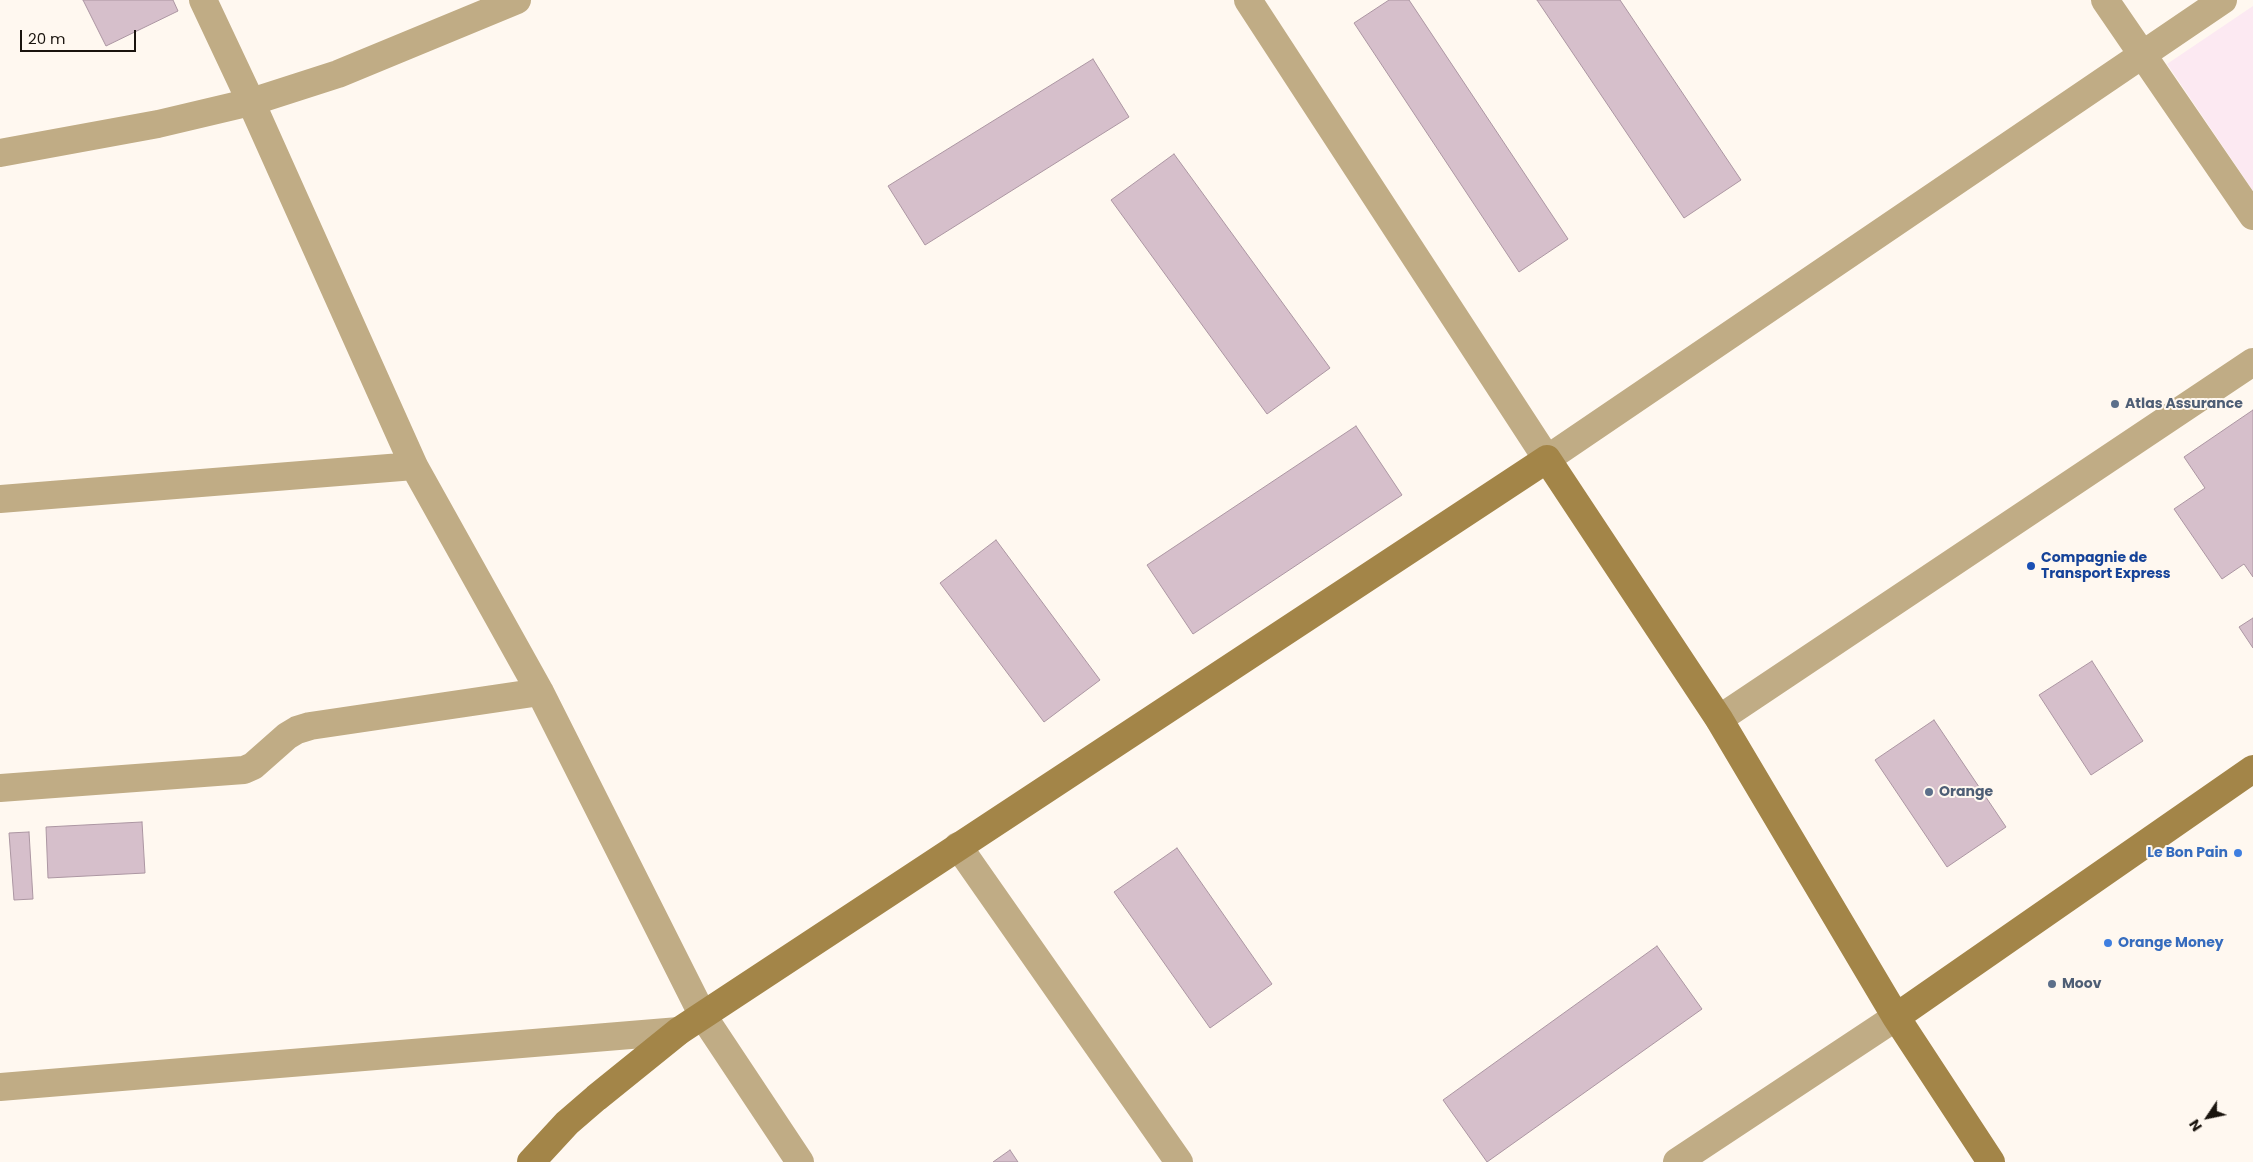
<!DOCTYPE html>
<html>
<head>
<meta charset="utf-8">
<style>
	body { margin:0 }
	#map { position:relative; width:2253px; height:1162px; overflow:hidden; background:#fff8f0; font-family:Poppins,sans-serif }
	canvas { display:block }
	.north { position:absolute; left:2183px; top:1092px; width:50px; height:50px; -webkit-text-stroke:4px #fff8f0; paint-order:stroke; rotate:236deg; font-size:14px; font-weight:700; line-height:20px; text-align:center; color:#1a140e }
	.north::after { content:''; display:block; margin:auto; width:18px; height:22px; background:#1a140e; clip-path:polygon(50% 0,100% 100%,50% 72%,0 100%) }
	.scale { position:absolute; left:20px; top:30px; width:116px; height:22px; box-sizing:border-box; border:2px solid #1a140e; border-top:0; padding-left:6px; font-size:15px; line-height:18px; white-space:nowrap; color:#1a140e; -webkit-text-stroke:4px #fff8f0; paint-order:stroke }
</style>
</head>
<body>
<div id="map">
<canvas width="2253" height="1162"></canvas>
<div class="north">N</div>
<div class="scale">20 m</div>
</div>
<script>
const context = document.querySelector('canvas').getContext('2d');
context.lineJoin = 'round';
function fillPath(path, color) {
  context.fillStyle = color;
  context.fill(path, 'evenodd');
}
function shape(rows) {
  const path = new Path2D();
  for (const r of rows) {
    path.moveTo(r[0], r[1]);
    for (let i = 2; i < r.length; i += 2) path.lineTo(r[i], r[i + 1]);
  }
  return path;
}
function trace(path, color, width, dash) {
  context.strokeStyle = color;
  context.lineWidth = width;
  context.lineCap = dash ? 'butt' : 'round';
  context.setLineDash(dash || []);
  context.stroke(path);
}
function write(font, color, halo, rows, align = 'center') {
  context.font = font + ' Poppins,sans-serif';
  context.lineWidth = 4;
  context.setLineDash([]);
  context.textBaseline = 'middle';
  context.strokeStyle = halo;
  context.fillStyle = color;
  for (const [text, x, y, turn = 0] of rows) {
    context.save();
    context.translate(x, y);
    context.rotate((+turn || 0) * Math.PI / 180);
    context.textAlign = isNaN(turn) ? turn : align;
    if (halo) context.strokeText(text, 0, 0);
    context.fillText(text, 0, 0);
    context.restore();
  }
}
fillPath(shape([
	[2253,6,2253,191,2167,64]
]), '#fce9f2');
const building = shape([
	[83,0,173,0,178,11,106,46,83,0],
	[1389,0,1409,0,1568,239,1519,272,1354,23,1389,0],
	[1537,0,1620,0,1741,180,1684,218,1537,0],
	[1093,59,1129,117,925,245,888,186,1093,59],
	[1174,154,1330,368,1267,414,1111,200,1174,154],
	[2253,410,2253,577,2244,564,2222,579,2174,509,2205,488,2184,457,2253,410],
	[1356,426,1402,495,1193,634,1147,565,1356,426],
	[996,540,1100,680,1044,722,940,583,996,540],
	[2253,618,2253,648,2239,627,2253,618],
	[2092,661,2143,741,2091,775,2039,695,2092,661],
	[1934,720,2006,827,1947,867,1875,760,1934,720],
	[142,822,145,873,48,878,46,827,142,822],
	[29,832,33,899,14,900,9,833,29,832],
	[1177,848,1272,984,1210,1028,1114,892,1177,848],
	[1657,946,1702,1009,1487,1162,1443,1100,1657,946],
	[1010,1150,1018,1162,993,1162,1010,1150]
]);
fillPath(building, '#d6bfcb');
trace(building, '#ac96a2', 1);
trace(shape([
	[203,0,251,102,414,466,540,692,703,1016,800,1162],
	[1248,0,1547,459,2223,0],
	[2105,0,2253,216],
	[0,153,158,124,251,102,338,74,517,0],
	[0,499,414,466],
	[1719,719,2253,362],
	[0,788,244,770,253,766,287,736,297,730,310,726,540,692],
	[958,846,1179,1162],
	[0,1087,679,1031],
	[1677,1162,1896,1017]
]), '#c0ac85', 28);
trace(shape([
	[1896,1017,2253,769],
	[531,1162,567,1123,596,1098,679,1031,1547,459,1719,719,1896,1017,1991,1162]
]), '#a38548', 28);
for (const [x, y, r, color] of [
	[2115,404,5,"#5c6f8a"],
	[2031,566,5,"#1a4fb4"],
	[1929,792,5,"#5c6f8a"],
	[2238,853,5,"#3f7fe0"],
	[2108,943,5,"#3f7fe0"],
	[2052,984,5,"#5c6f8a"]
]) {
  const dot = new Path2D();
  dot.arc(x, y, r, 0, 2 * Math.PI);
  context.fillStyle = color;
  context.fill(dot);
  trace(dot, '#fff8f0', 2);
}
write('bold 14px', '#4e5e75', '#fff8f0', [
	["Atlas Assurance",2125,404],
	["Orange",1939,792],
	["Moov",2062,984]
], 'left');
write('bold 14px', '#164399', '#fff8f0', [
	["Compagnie de",2041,558],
	["Transport Express",2041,574]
], 'left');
write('bold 14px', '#366cbe', '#fff8f0', [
	["Le Bon Pain",2228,853],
	["Orange Money",2118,943,"left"]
], 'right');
</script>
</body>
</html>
